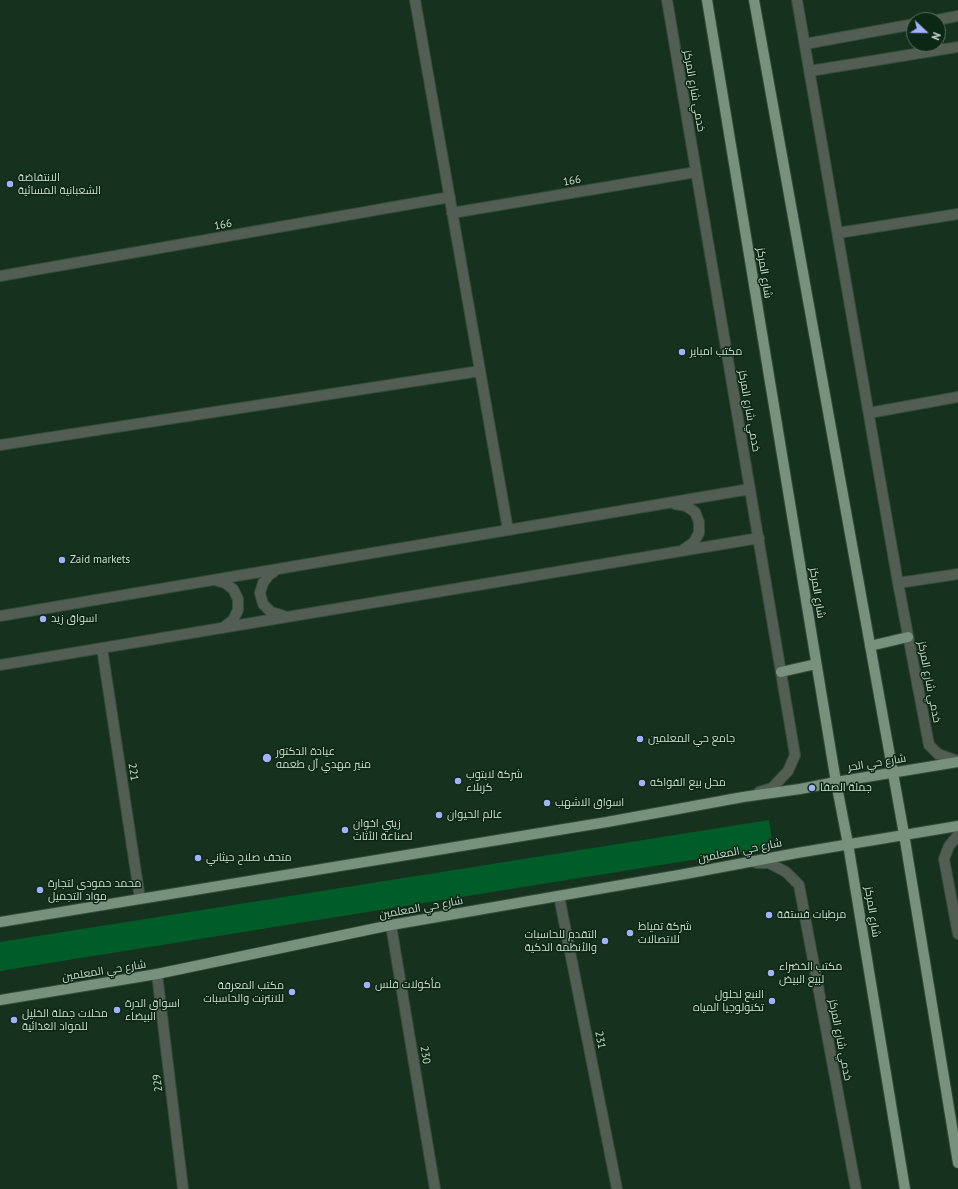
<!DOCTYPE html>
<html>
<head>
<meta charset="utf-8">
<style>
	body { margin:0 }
	#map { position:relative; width:958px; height:1189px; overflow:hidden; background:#16311e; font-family:"PT Sans",sans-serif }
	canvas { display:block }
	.north { position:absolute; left:906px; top:12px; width:40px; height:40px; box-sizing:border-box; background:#0c2714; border:1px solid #5a7060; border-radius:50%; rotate:112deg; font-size:11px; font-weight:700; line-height:16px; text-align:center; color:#cfded2 }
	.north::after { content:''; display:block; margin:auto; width:14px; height:18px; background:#a2b2fd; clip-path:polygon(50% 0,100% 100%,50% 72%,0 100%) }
</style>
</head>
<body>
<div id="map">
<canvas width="958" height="1189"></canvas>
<div class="north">N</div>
</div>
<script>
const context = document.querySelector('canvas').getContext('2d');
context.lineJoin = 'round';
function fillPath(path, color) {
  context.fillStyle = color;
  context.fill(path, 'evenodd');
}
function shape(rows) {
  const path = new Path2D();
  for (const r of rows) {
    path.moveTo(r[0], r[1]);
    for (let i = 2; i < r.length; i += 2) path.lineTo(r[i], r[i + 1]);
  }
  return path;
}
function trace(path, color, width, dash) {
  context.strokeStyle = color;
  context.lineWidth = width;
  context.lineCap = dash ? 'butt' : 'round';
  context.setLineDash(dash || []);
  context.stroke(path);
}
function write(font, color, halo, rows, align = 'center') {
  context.font = font + ' "PT Sans",Cairo,sans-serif';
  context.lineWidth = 3;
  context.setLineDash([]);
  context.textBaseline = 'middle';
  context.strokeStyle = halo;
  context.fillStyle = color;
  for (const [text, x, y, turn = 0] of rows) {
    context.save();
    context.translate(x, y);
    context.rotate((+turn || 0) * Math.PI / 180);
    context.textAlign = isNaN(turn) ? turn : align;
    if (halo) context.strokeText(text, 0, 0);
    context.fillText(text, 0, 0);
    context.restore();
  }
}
fillPath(shape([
	[769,820,773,847,0,971,0,942]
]), '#005c29');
const minor = shape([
	[415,0,508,530],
	[667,0,795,755,788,771,772,788,759,792],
	[797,0,898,583,929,745,938,754,958,761],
	[937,20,958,16],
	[805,44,914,24],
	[810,71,958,47],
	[452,213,696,172],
	[838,233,958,214],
	[0,276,450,197],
	[869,413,958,397],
	[0,445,480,371],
	[675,504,686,506,695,512,699,522,699,533,694,542,683,550],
	[276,570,269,575,263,583,260,593,263,604,271,612,284,616],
	[215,580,225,583,233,589,238,599,238,610,233,620,223,628],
	[898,583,958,574],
	[0,616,750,489],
	[102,648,140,899],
	[0,665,759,538],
	[958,835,949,846,944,859,958,934],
	[756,863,769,863,786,872,799,885,856,1189],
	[559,896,617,1189],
	[391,925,435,1189],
	[157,974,183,1189]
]);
const major = shape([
	[707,0,836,782,848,844,905,1189],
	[754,0,904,834,958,1163],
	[870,646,908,637],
	[781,672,816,664],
	[0,922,607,822,743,797,800,789,836,782,958,762],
	[0,1000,157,974,391,925,685,874,797,853,958,826]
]);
trace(minor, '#344d3b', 12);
trace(major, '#344d3b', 12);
trace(minor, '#525e54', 10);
trace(major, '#78917d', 10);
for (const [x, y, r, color] of [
	[10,184,4,"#a2b2fd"],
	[682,352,4,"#a2b2fd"],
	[62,560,4,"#a2b2fd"],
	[43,619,4,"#a2b2fd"],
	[640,739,4,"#a2b2fd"],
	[267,758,5,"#a2b2fd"],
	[458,781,4,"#a2b2fd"],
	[642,783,4,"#a2b2fd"],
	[812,788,4,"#a2b2fd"],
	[547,803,4,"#a2b2fd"],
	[439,815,4,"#a2b2fd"],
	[345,830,4,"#a2b2fd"],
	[198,858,4,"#a2b2fd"],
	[40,890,4,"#a2b2fd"],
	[769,915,4,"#a2b2fd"],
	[630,933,4,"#a2b2fd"],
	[605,941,4,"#a2b2fd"],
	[771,973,4,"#a2b2fd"],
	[367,985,4,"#a2b2fd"],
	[292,992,4,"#a2b2fd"],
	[772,1001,4,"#a2b2fd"],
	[117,1010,4,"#a2b2fd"],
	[14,1020,4,"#a2b2fd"]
]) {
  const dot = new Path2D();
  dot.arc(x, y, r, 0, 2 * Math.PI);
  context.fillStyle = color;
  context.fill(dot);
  trace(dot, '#0c2714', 1.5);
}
write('11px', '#cfded2', '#0c2714', [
	["خدمي شارع المركز",694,91,80],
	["166",572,181,-10],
	["166",223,225,-10],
	["شارع المركز",764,273,81],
	["خدمي شارع المركز",749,411,80],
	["شارع المركز",817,593,81],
	["خدمي شارع المركز",929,682,79],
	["شارع حي الحر",877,763,-9],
	["221",133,772,81],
	["شارع حي المعلمين",740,851,-11],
	["شارع حي المعلمين",421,908,-10],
	["شارع المركز",872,912,81],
	["شارع حي المعلمين",104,971,-9],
	["231",600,1040,79],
	["خدمي شارع المركز",840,1040,79],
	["230",425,1055,81],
	["229",158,1083,-97]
]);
write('11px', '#cfded2', '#0c2714', [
	["الانتفاضة",18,178],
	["الشعبانية المسائية",18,191],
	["مكتب امباير",690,352],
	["Zaid markets",70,560],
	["اسواق زيد",51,619],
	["جامع حي المعلمين",648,739],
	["عيادة الدكتور",276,752],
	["منير مهدي آل طعمه",276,765],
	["شركة لابتوب",466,775],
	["كربلاء",466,788],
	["محل بيع الفواكه",650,783],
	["جملة الصفا",820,788],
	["اسواق الاشهب",555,803],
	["عالم الحيوان",447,815],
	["زيني اخوان",353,824],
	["لصناعة الأثاث",353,837],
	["متحف صلاح حيثاني",206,858],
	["محمد حمودي لتجارة",48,884],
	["مواد التجميل",48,897],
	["مرطبات فستقة",777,915],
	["شركة تمياط",638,927],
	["للاتصالات",638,940],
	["التقدم للحاسبات",597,935,"right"],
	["والأنظمة الذكية",597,948,"right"],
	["مكتب الخضراء",779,967],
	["لبيع البيض",779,980],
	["مأكولات فلس",375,985],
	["مكتب المعرفة",284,986,"right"],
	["للانترنت والحاسبات",284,999,"right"],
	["النبع لحلول",764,995,"right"],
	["تكنولوجيا المياه",764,1008,"right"],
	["اسواق الدرة",125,1004],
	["البيضاء",125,1017],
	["محلات جملة الخليل",22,1014],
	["للمواد الغذائية",22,1027]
], 'left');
</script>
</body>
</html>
